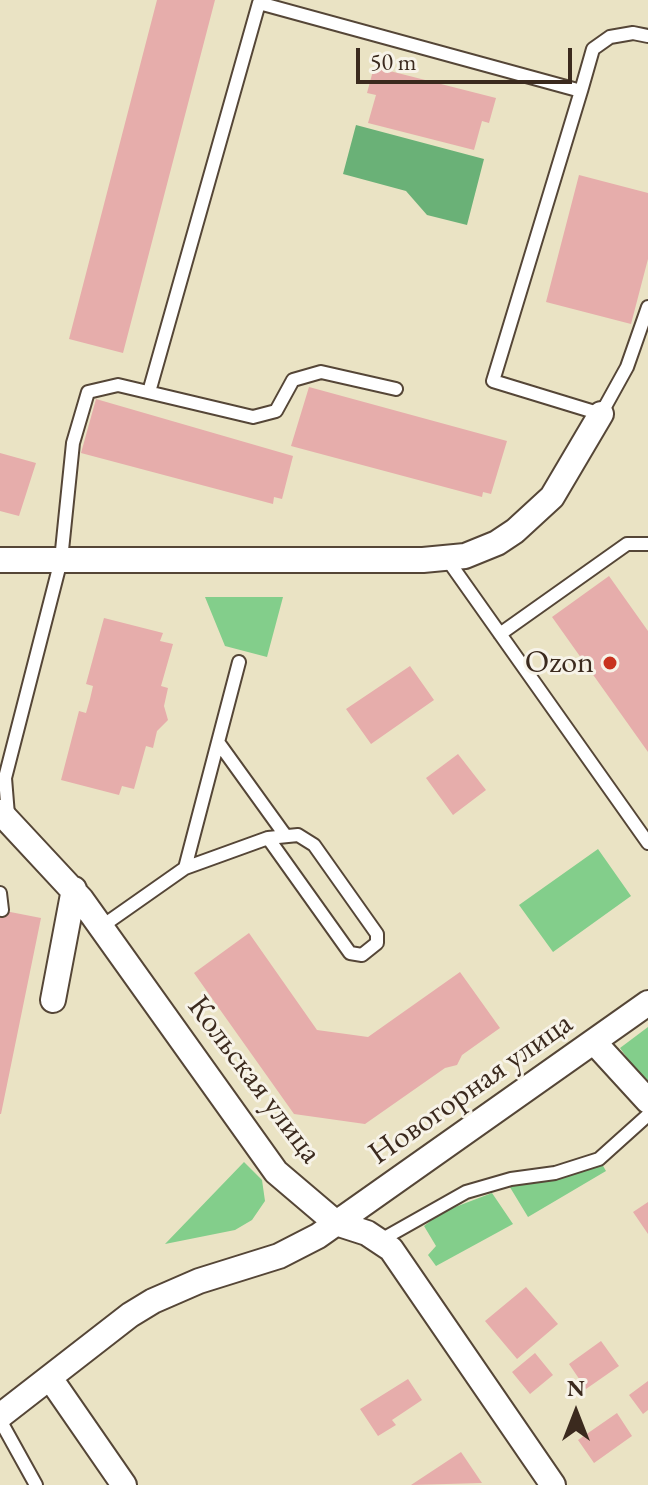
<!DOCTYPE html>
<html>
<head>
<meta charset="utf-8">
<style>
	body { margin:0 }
	#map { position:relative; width:648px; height:1485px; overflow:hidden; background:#eae3c4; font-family:"EB Garamond",serif }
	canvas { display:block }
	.north { position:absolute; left:536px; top:1373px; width:80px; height:80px; -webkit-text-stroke:6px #f7f3e8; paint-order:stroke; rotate:0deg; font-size:22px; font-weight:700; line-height:32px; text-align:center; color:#3b2a1e }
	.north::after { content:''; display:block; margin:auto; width:28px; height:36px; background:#3b2a1e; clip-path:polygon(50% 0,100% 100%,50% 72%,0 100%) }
	.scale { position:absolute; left:356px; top:48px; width:216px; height:36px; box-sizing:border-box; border:4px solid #3b2a1e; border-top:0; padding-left:10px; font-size:24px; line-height:28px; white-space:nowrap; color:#3b2a1e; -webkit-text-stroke:6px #f7f3e8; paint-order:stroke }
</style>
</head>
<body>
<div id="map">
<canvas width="648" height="1485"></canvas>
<div class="north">N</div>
<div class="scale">50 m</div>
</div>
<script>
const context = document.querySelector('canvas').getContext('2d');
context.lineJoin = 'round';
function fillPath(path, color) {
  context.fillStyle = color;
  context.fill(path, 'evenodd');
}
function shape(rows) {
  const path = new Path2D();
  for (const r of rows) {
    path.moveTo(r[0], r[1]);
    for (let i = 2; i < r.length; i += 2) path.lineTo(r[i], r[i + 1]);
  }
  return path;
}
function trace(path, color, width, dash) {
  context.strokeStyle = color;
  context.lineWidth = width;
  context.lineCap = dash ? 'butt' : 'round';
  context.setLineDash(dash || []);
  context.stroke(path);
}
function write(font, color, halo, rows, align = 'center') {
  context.font = font + ' "EB Garamond",serif';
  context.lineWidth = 6;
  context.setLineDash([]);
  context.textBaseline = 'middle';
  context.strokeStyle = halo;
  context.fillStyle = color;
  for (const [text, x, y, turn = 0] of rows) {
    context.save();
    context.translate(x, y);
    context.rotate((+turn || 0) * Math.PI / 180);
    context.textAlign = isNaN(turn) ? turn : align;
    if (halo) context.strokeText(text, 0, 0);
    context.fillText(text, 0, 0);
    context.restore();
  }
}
fillPath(shape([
	[205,597,283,597,267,657,225,646],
	[598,849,631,896,553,952,519,905],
	[648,1027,648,1087,620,1048],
	[244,1162,262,1180,265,1201,252,1220,235,1230,165,1244],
	[602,1164,606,1171,528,1217,508,1184],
	[492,1193,513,1224,436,1266,428,1255,436,1246,424,1226,442,1212]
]), '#83ce8b');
fillPath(shape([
	[356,125,484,159,467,225,427,215,406,191,343,174]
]), '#6ab177');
fillPath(shape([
	[157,0,215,0,123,353,69,339],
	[374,67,496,98,489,123,482,121,474,150,368,123,376,95,367,93],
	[579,175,648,193,648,259,631,324,546,302],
	[309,387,507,441,491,494,483,492,482,497,291,446],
	[96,399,293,456,282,499,274,497,273,504,81,453],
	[0,453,36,463,19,516,0,511],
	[609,576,648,631,648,752,552,617],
	[104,618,163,633,160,641,173,644,161,686,168,688,164,706,168,720,157,731,153,748,146,746,134,789,122,786,119,795,61,780,79,711,86,713,90,699,93,686,86,684],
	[410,666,434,700,371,744,346,709],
	[458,754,486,790,453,815,426,778],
	[0,910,41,918,1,1114,0,1114],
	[249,933,317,1030,368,1037,460,972,500,1028,462,1055,457,1065,445,1068,365,1124,294,1114,194,973],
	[648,1202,648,1234,633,1212],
	[526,1287,558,1324,517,1359,485,1321],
	[601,1341,619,1366,586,1389,569,1364],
	[535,1353,553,1375,530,1394,512,1372],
	[408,1379,422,1400,392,1420,396,1425,378,1436,360,1409],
	[648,1381,648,1410,643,1414,629,1395],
	[617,1413,632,1436,594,1463,578,1440],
	[461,1452,482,1483,411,1485]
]), '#e6adab');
const service = shape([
	[581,91,593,49,610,37,633,33,648,36],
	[149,392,259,3,581,91,493,381,601,414,627,367,648,307],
	[447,559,648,843],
	[500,634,627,544,648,544],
	[239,662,218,742,285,835],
	[8,815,5,778,61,560,73,443,88,392,118,385,253,417,276,411,293,380,321,372,396,389],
	[185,868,218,742],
	[0,893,2,910],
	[101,927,185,868,268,838,298,835,314,845,377,934,377,943,362,955,350,953,268,838],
	[381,1240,466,1192,511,1179,555,1173,599,1159,648,1115],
	[0,1420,36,1485]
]);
const minor = shape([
	[0,560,423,560,465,556,497,543,515,531,552,497,601,414],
	[0,812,81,899,276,1172,336,1223,367,1233,391,1249,553,1485],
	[53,1000,74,889],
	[594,1042,648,1101],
	[50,1378,124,1485],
	[0,1416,130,1315,153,1301,199,1281,279,1256,318,1236,648,1003]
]);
trace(service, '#554637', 16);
trace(minor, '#554637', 28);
trace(service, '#fff', 12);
trace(minor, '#fff', 24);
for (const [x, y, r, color] of [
	[610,663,8,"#c8321e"]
]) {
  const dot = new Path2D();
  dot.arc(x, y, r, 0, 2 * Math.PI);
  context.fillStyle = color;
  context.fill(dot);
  trace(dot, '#f7f3e8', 3);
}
write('32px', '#3b2a1e', '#f7f3e8', [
	["Ozon",594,663]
], 'right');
write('32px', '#3b2a1e', '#f7f3e8', [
	["Кольская улица",254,1080,53],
	["Новогорная улица",471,1089,-35]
]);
</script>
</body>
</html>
